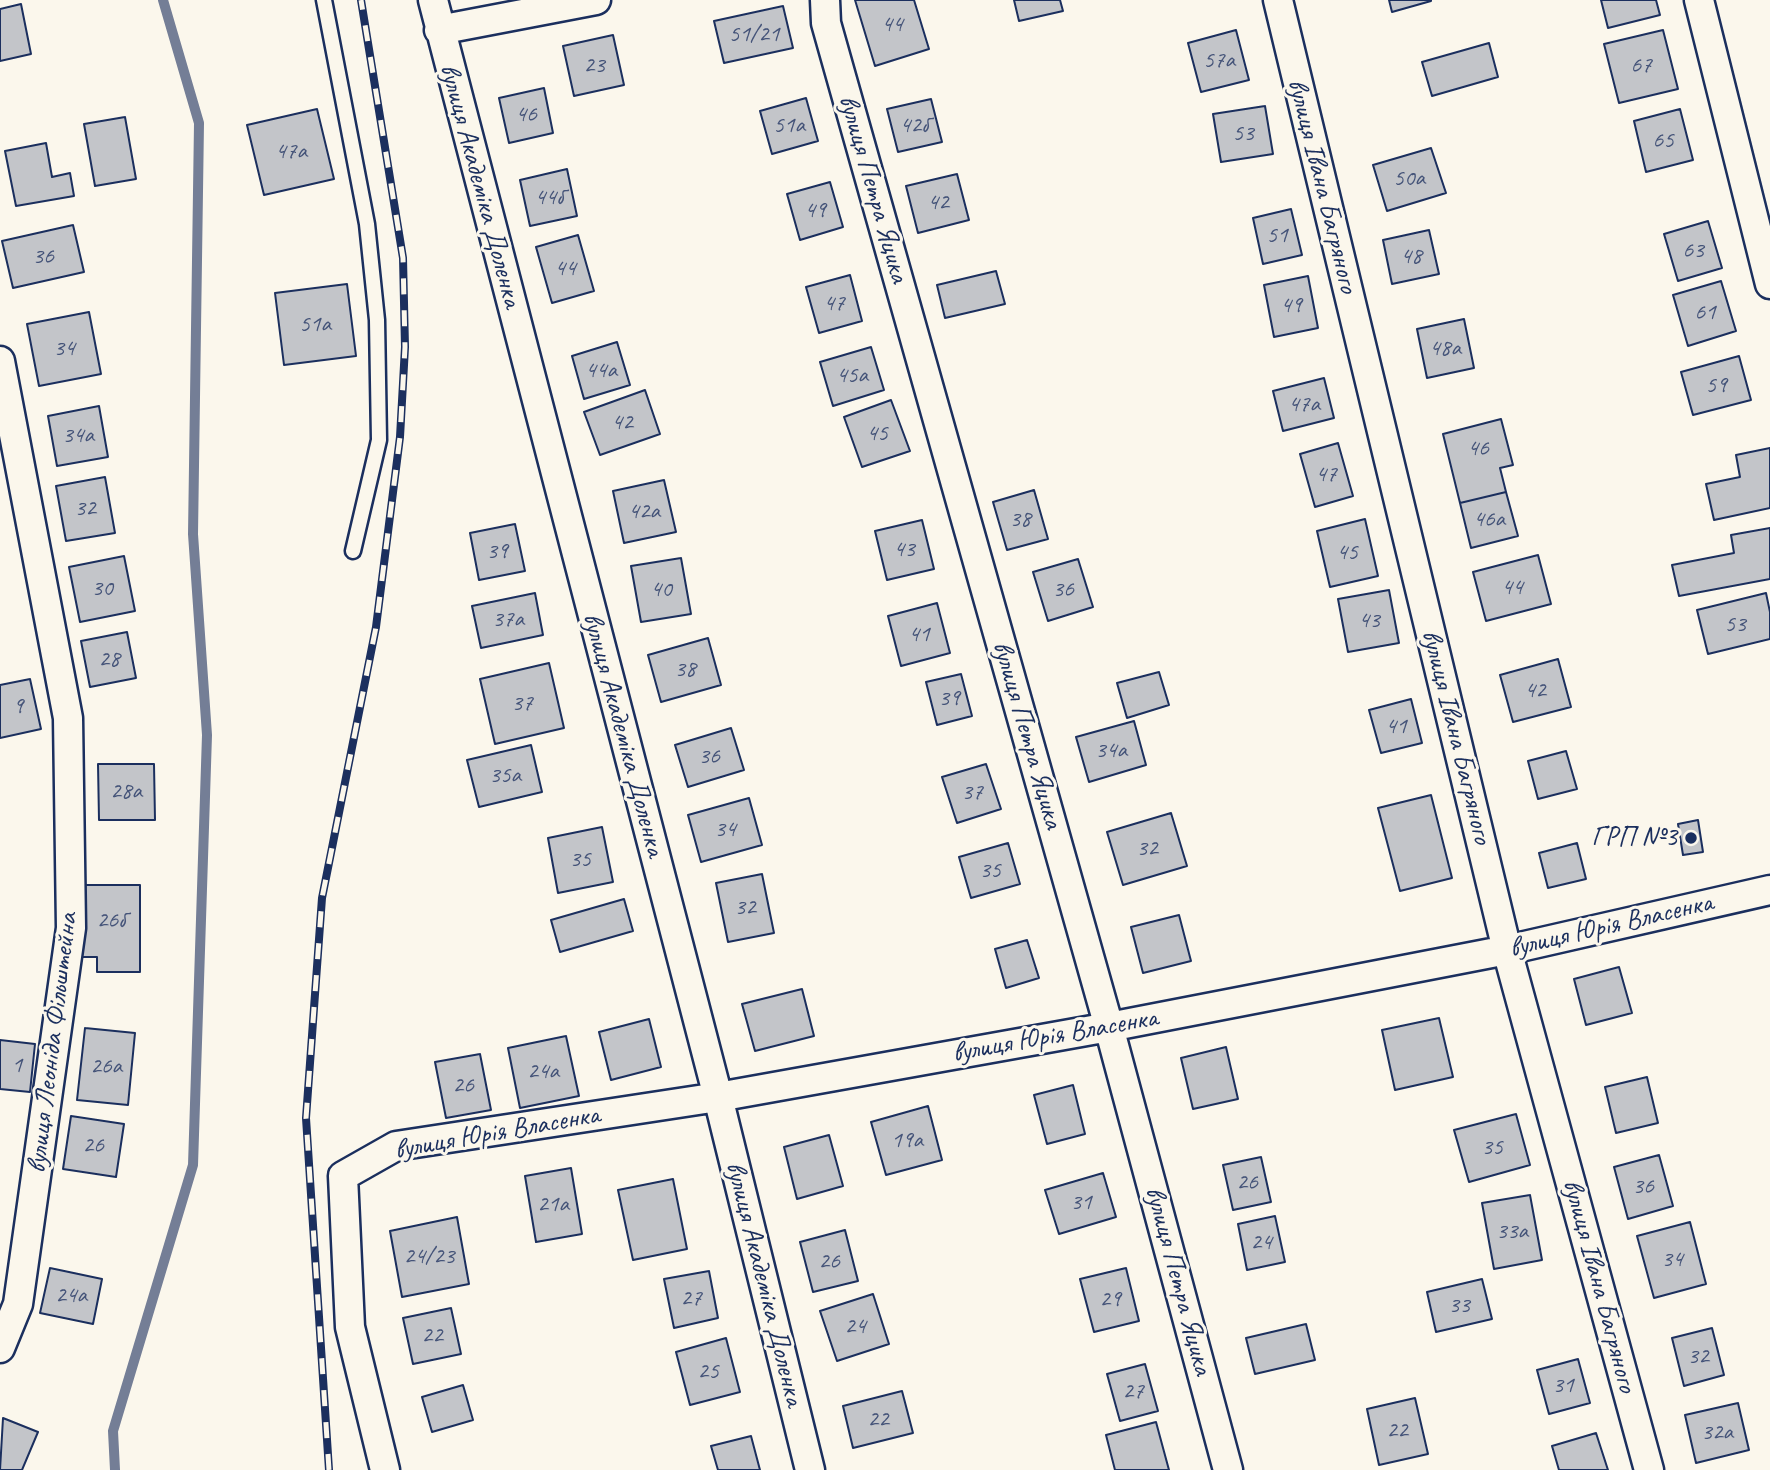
<!DOCTYPE html>
<html>
<head>
<meta charset="utf-8">
<style>
	body { margin:0 }
	canvas { display:block; background:#fbf7ec }
</style>
</head>
<body>
<canvas width="1770" height="1470"></canvas>
<script>
const context = document.querySelector('canvas').getContext('2d');
context.lineJoin = 'round';
function shape(rows) {
  const path = new Path2D();
  for (const r of rows) {
    path.moveTo(r[0], r[1]);
    for (let i = 2; i < r.length; i += 2) path.lineTo(r[i], r[i + 1]);
  }
  return path;
}
function trace(path, color, width, dash) {
  context.strokeStyle = color;
  context.lineWidth = width;
  context.lineCap = dash ? 'butt' : 'round';
  context.setLineDash(dash || []);
  context.stroke(path);
}
function fillPath(path, color) {
  context.fillStyle = color;
  context.fill(path, 'evenodd');
}
function write(font, color, halo, rows, align = 'center') {
  context.font = font + ' Caveat,sans-serif';
  context.lineWidth = 6;
  context.setLineDash([]);
  context.textBaseline = 'middle';
  context.strokeStyle = halo;
  context.fillStyle = color;
  for (const [text, x, y, turn = 0] of rows) {
    context.save();
    context.translate(x, y);
    context.rotate((+turn || 0) * Math.PI / 180);
    context.textAlign = isNaN(turn) ? turn : align;
    if (halo) context.strokeText(text, 0, 0);
    context.fillText(text, 0, 0);
    context.restore();
  }
}
trace(shape([
	[115,1470,113,1431,193,1165,207,735,193,534,199,123,163,0]
]), '#747e96', 10);
const building = shape([
	[855,0,914,0,929,49,875,66,855,0],
	[1014,0,1060,0,1063,11,1019,21,1014,0],
	[1389,0,1431,0,1431,1,1392,12,1389,0],
	[1601,0,1656,0,1660,15,1608,28,1601,0],
	[21,4,31,54,0,61,0,9,21,4],
	[783,6,793,48,724,63,714,21,783,6],
	[1236,30,1249,80,1201,92,1188,43,1236,30],
	[1663,30,1678,89,1619,103,1604,44,1663,30],
	[613,35,624,85,574,96,563,46,613,35],
	[1489,43,1498,77,1432,96,1422,62,1489,43],
	[544,88,553,133,509,143,499,98,544,88],
	[806,98,818,141,772,154,760,111,806,98],
	[931,99,942,142,898,152,887,109,931,99],
	[1265,106,1273,154,1221,162,1213,114,1265,106],
	[317,109,334,179,264,195,247,125,317,109],
	[1680,109,1693,160,1646,172,1634,121,1680,109],
	[125,117,136,179,95,186,84,124,125,117],
	[46,143,52,177,70,173,74,196,16,206,5,151,46,143],
	[1431,148,1446,193,1387,211,1373,165,1431,148],
	[567,169,577,216,530,226,520,180,567,169],
	[957,174,969,220,918,233,906,186,957,174],
	[830,182,843,227,800,240,787,194,830,182],
	[1291,209,1302,255,1263,264,1253,218,1291,209],
	[1708,221,1722,268,1678,281,1664,234,1708,221],
	[73,225,84,272,13,288,2,241,73,225],
	[1429,230,1439,274,1392,284,1383,240,1429,230],
	[578,235,594,291,552,303,536,247,578,235],
	[996,271,1005,304,945,318,937,285,996,271],
	[850,275,862,321,819,333,806,287,850,275],
	[1308,276,1318,328,1274,337,1264,285,1308,276],
	[1721,281,1736,331,1688,346,1673,295,1721,281],
	[347,284,356,356,284,365,275,293,347,284],
	[89,312,101,374,39,386,27,324,89,312],
	[1464,319,1474,368,1427,378,1417,329,1464,319],
	[617,342,630,385,584,399,572,356,617,342],
	[871,347,884,390,833,406,820,362,871,347],
	[1739,356,1751,400,1693,415,1681,372,1739,356],
	[1324,378,1334,418,1283,431,1273,391,1324,378],
	[645,390,660,434,600,455,584,412,645,390],
	[891,400,910,451,862,467,844,417,891,400],
	[99,406,108,457,57,466,48,416,99,406],
	[1501,419,1513,465,1500,468,1506,492,1460,503,1443,434,1501,419],
	[1338,443,1353,496,1315,507,1300,454,1338,443],
	[1770,448,1770,508,1714,520,1706,484,1740,477,1736,455,1770,448],
	[105,477,115,533,66,541,56,486,105,477],
	[664,480,676,532,624,543,613,491,664,480],
	[1034,490,1048,539,1007,550,993,502,1034,490],
	[1506,492,1518,536,1471,548,1460,503,1506,492],
	[1365,519,1378,576,1330,587,1317,531,1365,519],
	[922,520,934,569,887,580,875,531,922,520],
	[515,524,525,571,479,580,470,533,515,524],
	[1770,528,1770,579,1679,596,1672,565,1734,553,1731,535,1770,528],
	[1538,555,1551,604,1486,621,1473,572,1538,555],
	[124,556,135,611,80,622,69,567,124,556],
	[681,558,691,614,641,622,631,566,681,558],
	[1078,559,1093,607,1048,621,1033,572,1078,559],
	[1389,590,1399,643,1348,652,1338,599,1389,590],
	[535,593,543,635,481,648,472,606,535,593],
	[1766,593,1770,612,1770,639,1708,654,1697,610,1766,593],
	[937,603,950,653,901,666,888,616,937,603],
	[127,632,136,678,90,687,81,641,127,632],
	[708,638,721,685,661,702,648,655,708,638],
	[1558,659,1571,707,1513,722,1500,675,1558,659],
	[549,663,564,728,495,744,480,679,549,663],
	[1159,672,1169,705,1127,718,1117,683,1159,672],
	[961,674,972,716,937,725,926,682,961,674],
	[30,679,41,729,0,738,0,685,30,679],
	[1411,699,1422,743,1381,753,1369,710,1411,699],
	[1134,721,1146,765,1089,782,1076,737,1134,721],
	[731,728,744,770,688,787,675,745,731,728],
	[531,745,542,792,479,807,467,760,531,745],
	[1566,751,1577,789,1538,799,1528,761,1566,751],
	[98,764,154,764,155,820,99,820,98,764],
	[986,764,1001,809,957,823,942,777,986,764],
	[1431,795,1452,878,1400,891,1378,808,1431,795],
	[749,798,762,845,701,862,688,815,749,798],
	[1171,813,1187,866,1123,885,1107,832,1171,813],
	[1698,820,1703,852,1683,855,1678,824,1698,820],
	[602,827,613,882,558,893,548,838,602,827],
	[1008,843,1020,884,971,898,959,857,1008,843],
	[1577,843,1586,879,1548,888,1539,853,1577,843],
	[762,874,774,933,728,942,716,883,762,874],
	[82,885,140,885,140,972,97,972,97,957,82,957,82,885],
	[624,899,633,931,560,952,551,920,624,899],
	[1179,915,1191,961,1143,973,1131,927,1179,915],
	[1027,940,1039,978,1006,988,995,949,1027,940],
	[1619,967,1632,1013,1586,1025,1574,979,1619,967],
	[802,989,814,1036,755,1051,742,1004,802,989],
	[1439,1018,1453,1077,1395,1090,1382,1030,1439,1018],
	[649,1019,661,1067,611,1080,599,1032,649,1019],
	[85,1028,135,1033,128,1105,77,1100,85,1028],
	[566,1036,579,1096,520,1108,508,1048,566,1036],
	[0,1040,35,1044,30,1092,0,1089,0,1040],
	[1226,1047,1238,1099,1193,1109,1181,1058,1226,1047],
	[480,1054,491,1110,446,1118,435,1062,480,1054],
	[1647,1077,1658,1123,1616,1133,1605,1087,1647,1077],
	[1073,1085,1085,1134,1047,1144,1034,1095,1073,1085],
	[928,1106,942,1160,886,1175,871,1122,928,1106],
	[1516,1114,1530,1165,1469,1182,1454,1130,1516,1114],
	[71,1116,124,1124,116,1177,63,1169,71,1116],
	[829,1135,843,1186,797,1199,784,1147,829,1135],
	[1659,1155,1673,1206,1628,1219,1614,1167,1659,1155],
	[1261,1157,1271,1202,1233,1210,1223,1165,1261,1157],
	[571,1168,582,1234,536,1242,525,1176,571,1168],
	[1103,1173,1116,1217,1059,1234,1045,1190,1103,1173],
	[673,1179,687,1249,633,1260,618,1190,673,1179],
	[1530,1195,1542,1260,1494,1269,1482,1203,1530,1195],
	[1275,1216,1285,1262,1247,1270,1238,1224,1275,1216],
	[457,1217,469,1284,402,1297,390,1231,457,1217],
	[1690,1222,1706,1284,1654,1298,1637,1236,1690,1222],
	[845,1230,858,1281,813,1292,800,1242,845,1230],
	[50,1268,102,1279,93,1324,40,1313,50,1268],
	[1126,1268,1139,1321,1094,1332,1080,1279,1126,1268],
	[709,1271,718,1318,674,1328,664,1279,709,1271],
	[1482,1279,1492,1319,1436,1332,1427,1292,1482,1279],
	[873,1294,889,1344,837,1361,820,1311,873,1294],
	[451,1308,461,1354,413,1364,403,1318,451,1308],
	[1306,1324,1315,1360,1255,1374,1246,1338,1306,1324],
	[1712,1328,1724,1375,1684,1386,1672,1338,1712,1328],
	[726,1338,740,1392,690,1405,676,1352,726,1338],
	[1578,1359,1590,1403,1549,1414,1537,1370,1578,1359],
	[1145,1364,1158,1411,1120,1421,1107,1374,1145,1364],
	[463,1385,473,1420,432,1432,422,1397,463,1385],
	[902,1391,913,1433,853,1448,843,1406,902,1391],
	[1415,1398,1428,1454,1379,1465,1367,1409,1415,1398],
	[1738,1403,1749,1450,1696,1463,1685,1415,1738,1403],
	[3,1418,38,1432,22,1470,0,1470,3,1418],
	[1156,1422,1169,1470,1115,1470,1106,1435,1156,1422],
	[1596,1433,1608,1470,1559,1470,1552,1446,1596,1433],
	[751,1436,760,1470,718,1470,711,1446,751,1436]
]);
fillPath(building, '#c3c5c9');
trace(building, '#1b2f5e', 2);
const lane = shape([
	[324,0,367,224,377,320,379,440,353,551]
]);
const street = shape([
	[433,0,718,1097,810,1470],
	[825,0,826,23,1109,1027,1228,1470],
	[1278,0,1507,950,1649,1470],
	[1699,0,1770,284],
	[439,30,596,0],
	[0,361,68,718,71,928,18,1304,0,1348],
	[385,1470,350,1327,343,1176,396,1146,718,1097,1109,1027,1507,950,1770,890]
]);
trace(lane, '#1b2f5e', 19);
trace(street, '#1b2f5e', 33);
trace(lane, '#fbf7ec', 14);
trace(street, '#fbf7ec', 28);
const rail = shape([
	[329,1470,306,1118,322,898,376,627,400,437,405,347,403,258,361,0]
]);
trace(rail, '#1b2f5e', 8);
trace(rail, '#fbf7ec', 5, [16]);
for (const [x, y, r, color] of [
	[1691,838,7,"#1b2f5e"]
]) {
  const dot = new Path2D();
  dot.arc(x, y, r, 0, 2 * Math.PI);
  context.fillStyle = color;
  context.fill(dot);
  trace(dot, '#fbf7ec', 2.5);
}
write('24px', '#455479', null, [
	["44",892,25],
	["51/21",754,35],
	["57а",1219,61],
	["23",594,66],
	["67",1641,66],
	["46",526,115],
	["51а",789,126],
	["42б",914,126],
	["53",1243,134],
	["65",1663,141],
	["47а",291,152],
	["50а",1409,179],
	["44б",549,198],
	["42",938,203],
	["49",815,211],
	["51",1277,236],
	["63",1693,251],
	["36",43,257],
	["48",1411,257],
	["44",565,269],
	["47",834,304],
	["49",1291,306],
	["61",1705,313],
	["51а",315,325],
	["34",64,349],
	["48а",1445,349],
	["44а",601,371],
	["45а",852,376],
	["59",1716,386],
	["47а",1304,405],
	["42",622,423],
	["45",877,434],
	["34а",78,436],
	["46",1478,449],
	["47",1326,475],
	["32",85,509],
	["42а",644,512],
	["38",1020,520],
	["46а",1489,520],
	["43",904,550],
	["39",497,552],
	["45",1347,553],
	["44",1512,588],
	["30",102,589],
	["40",661,590],
	["36",1063,590],
	["37а",508,620],
	["43",1369,621],
	["53",1735,625],
	["41",919,635],
	["28",109,660],
	["38",685,670],
	["42",1535,691],
	["39",949,699],
	["37",522,704],
	["9",18,707],
	["41",1396,727],
	["34а",1111,751],
	["36",709,757],
	["35а",505,776],
	["28а",126,792],
	["37",972,793],
	["34",725,830],
	["32",1147,849],
	["35",580,860],
	["35",990,871],
	["32",745,908],
	["26б",111,921],
	["1",17,1066],
	["26а",106,1067],
	["24а",543,1072],
	["26",463,1086],
	["19а",907,1141],
	["26",93,1146],
	["35",1492,1148],
	["26",1247,1183],
	["36",1643,1187],
	["31",1081,1203],
	["21а",553,1205],
	["33а",1512,1232],
	["24",1261,1243],
	["24/23",429,1257],
	["34",1672,1260],
	["26",829,1262],
	["24а",71,1296],
	["27",691,1299],
	["29",1110,1300],
	["33",1459,1306],
	["24",855,1327],
	["22",432,1336],
	["32",1698,1357],
	["25",708,1372],
	["31",1563,1386],
	["27",1133,1392],
	["22",878,1420],
	["22",1397,1431],
	["32а",1717,1433]
]);
write('28px', '#1b2f5e', '#fbf7ec', [
	["вулиця Академіка Доленка",480,186,75],
	["вулиця Івана Багряного",1322,186,76],
	["вулиця Петра Яцика",873,189,74],
	["вулиця Академіка Доленка",623,735,75],
	["вулиця Петра Яцика",1027,735,74],
	["вулиця Івана Багряного",1456,737,76],
	["вулиця Юрія Власенка",1611,926,-13],
	["вулиця Юрія Власенка",1055,1036,-10],
	["вулиця Леоніда Фільштейна",53,1043,-83],
	["вулиця Юрія Власенка",497,1133,-10],
	["вулиця Петра Яцика",1178,1281,75],
	["вулиця Академіка Доленка",764,1284,76],
	["вулиця Івана Багряного",1599,1286,75]
]);
write('28px', '#1b2f5e', '#fbf7ec', [
	["ГРП №3",1677,838]
], 'right');
</script>
</body>
</html>
